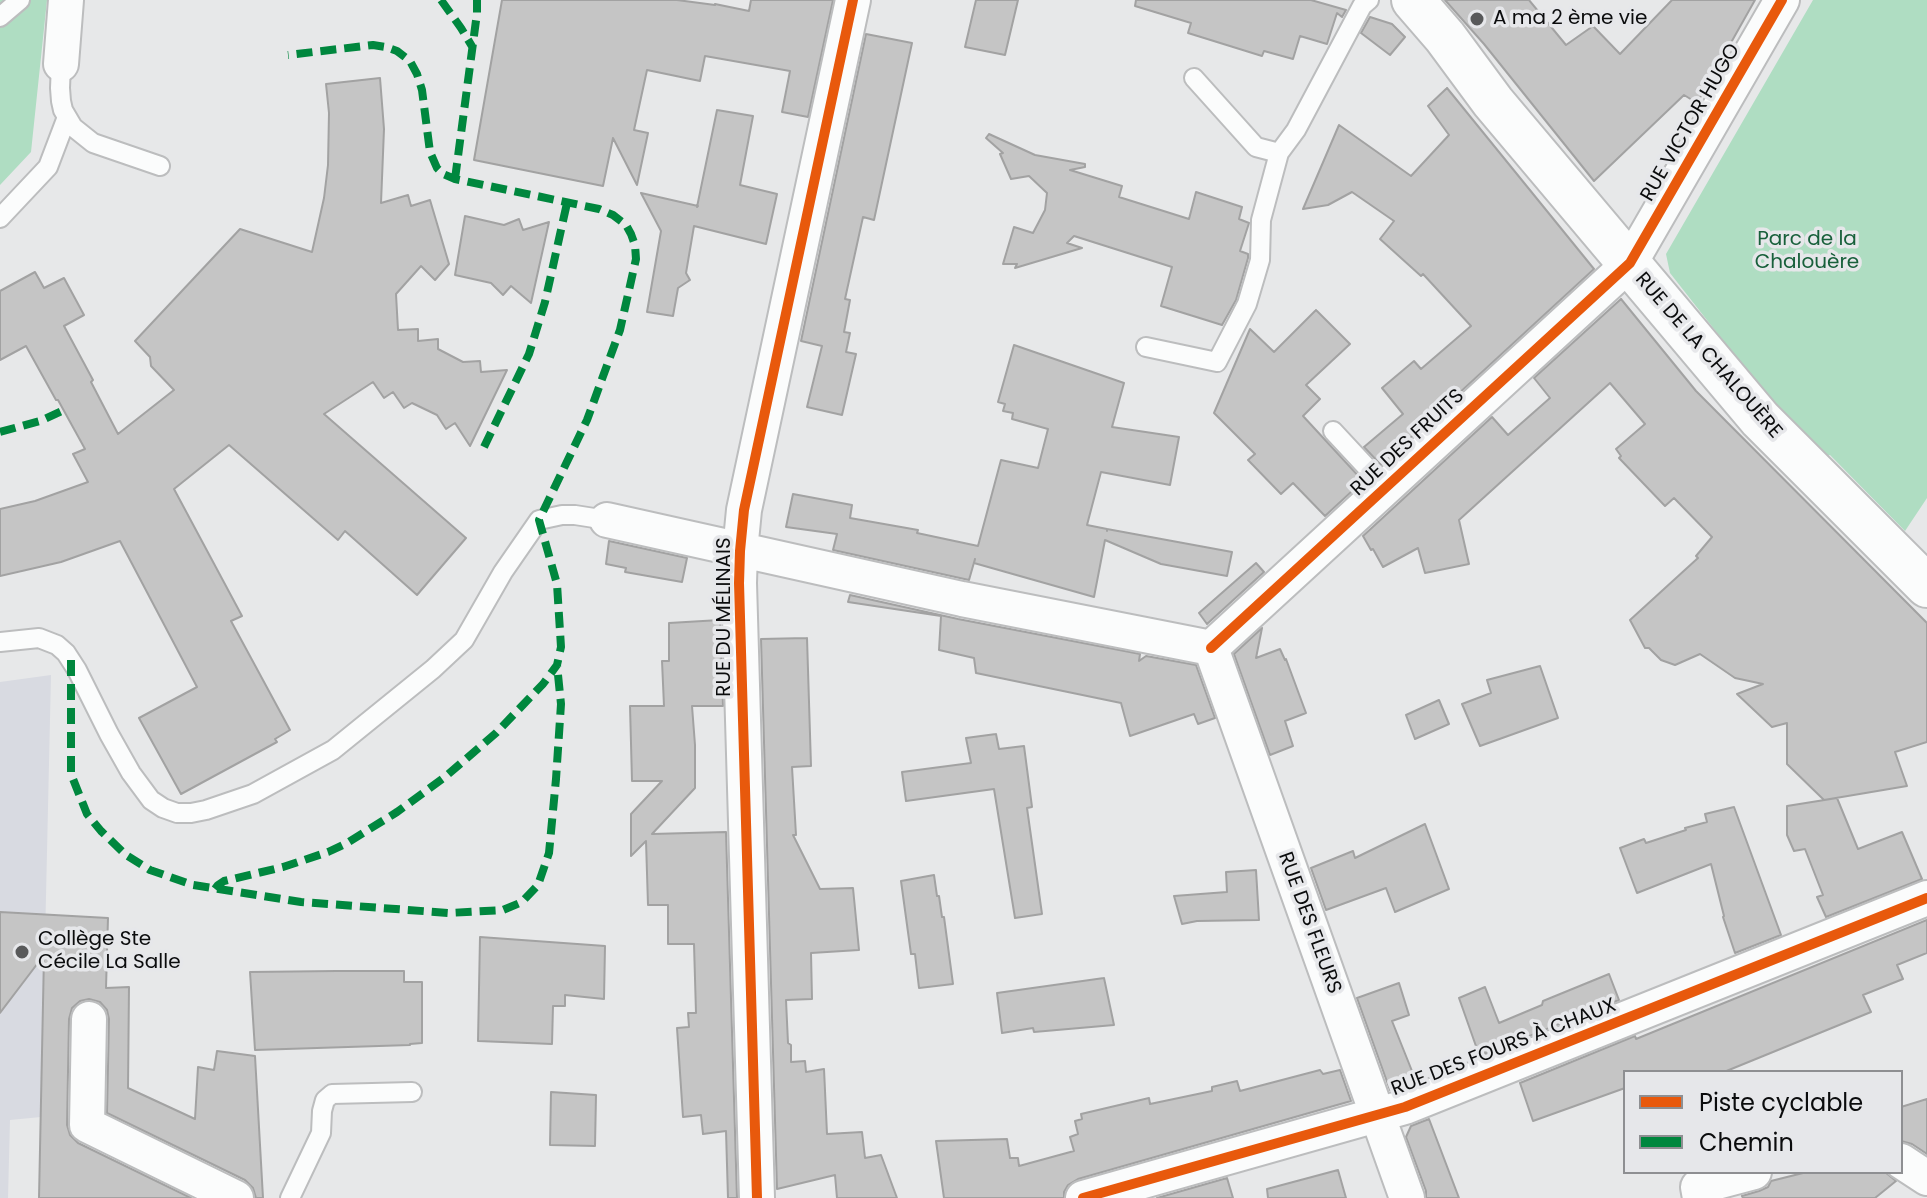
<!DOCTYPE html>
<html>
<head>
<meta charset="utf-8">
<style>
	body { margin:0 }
	#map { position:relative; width:1927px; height:1198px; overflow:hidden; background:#e7e8e9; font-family:Poppins,sans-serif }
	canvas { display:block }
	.legend { position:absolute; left:1623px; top:1070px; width:280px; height:104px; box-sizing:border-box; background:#e6e7ea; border:2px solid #8e8f92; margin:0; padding:10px 14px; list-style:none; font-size:24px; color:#0b0c0d }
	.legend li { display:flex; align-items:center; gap:16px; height:40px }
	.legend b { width:40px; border:2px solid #8e8f92 }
</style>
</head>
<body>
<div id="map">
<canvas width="1927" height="1198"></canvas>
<ul class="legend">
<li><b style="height:10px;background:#e8590c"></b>Piste cyclable</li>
<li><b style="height:10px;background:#00873e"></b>Chemin</li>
</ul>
</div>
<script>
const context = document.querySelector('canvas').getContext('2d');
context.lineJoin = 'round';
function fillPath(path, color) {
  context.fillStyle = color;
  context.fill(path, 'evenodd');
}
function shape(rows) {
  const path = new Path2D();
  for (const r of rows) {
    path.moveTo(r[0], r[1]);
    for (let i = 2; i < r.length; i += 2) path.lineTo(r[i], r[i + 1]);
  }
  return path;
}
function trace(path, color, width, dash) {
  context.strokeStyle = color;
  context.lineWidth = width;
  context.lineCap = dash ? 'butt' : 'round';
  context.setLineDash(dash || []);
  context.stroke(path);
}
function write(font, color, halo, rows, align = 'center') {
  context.font = font + ' Poppins,sans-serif';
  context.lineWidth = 7;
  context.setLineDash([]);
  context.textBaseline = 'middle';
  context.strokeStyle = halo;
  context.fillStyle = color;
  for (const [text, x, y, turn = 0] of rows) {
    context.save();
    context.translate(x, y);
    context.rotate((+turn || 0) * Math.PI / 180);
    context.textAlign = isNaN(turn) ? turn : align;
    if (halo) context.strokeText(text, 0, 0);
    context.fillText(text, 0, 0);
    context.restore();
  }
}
fillPath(shape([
	[51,675,41,1117,10,1120,8,1198,0,1198,0,682]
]), '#d8dae1');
fillPath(shape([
	[0,0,47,0,31,152,0,185],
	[1813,0,1927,0,1927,498,1905,531,1830,455,1827,456,1816,444,1810,447,1799,428,1761,389,1670,273,1666,254]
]), '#afddc2');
const building = shape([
	[502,0,677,0,715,5,715,4,749,11,751,0,833,0,808,117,782,112,790,71,705,56,700,81,647,70,634,130,648,133,637,185,613,138,603,186,474,160,502,0],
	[976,0,1018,0,1005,55,965,47,976,0],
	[1136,0,1311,0,1346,10,1342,17,1337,13,1327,44,1300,36,1293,59,1264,51,1262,56,1188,33,1191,23,1135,6,1136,0],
	[1445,0,1529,0,1566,45,1593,26,1620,54,1672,0,1755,0,1697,103,1684,95,1594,181,1484,44,1445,0],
	[1370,17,1392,24,1405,37,1390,55,1361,33,1370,17],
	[866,34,912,43,874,220,863,217,845,299,850,300,844,332,850,333,846,352,856,354,842,415,807,407,822,346,801,341,866,34],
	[380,78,384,129,381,203,408,195,411,206,430,200,449,264,435,280,421,266,396,294,398,330,418,329,418,341,438,339,438,349,463,362,480,361,481,372,507,370,470,446,455,423,446,429,437,415,412,403,404,408,393,392,384,398,373,382,324,414,466,538,417,595,345,531,338,540,229,445,174,489,242,616,231,621,290,730,275,739,277,742,181,794,139,718,197,687,120,541,61,562,0,576,0,509,35,501,88,482,73,454,85,449,58,400,56,400,26,346,0,360,0,291,35,272,44,288,64,278,84,315,64,326,93,380,91,382,118,434,174,390,151,366,150,357,135,341,240,229,312,252,324,198,328,165,329,113,326,84,380,78],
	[1447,88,1594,269,1381,465,1364,447,1403,414,1382,388,1414,361,1421,369,1471,326,1423,274,1421,276,1380,239,1394,221,1352,192,1328,205,1303,209,1339,125,1411,176,1449,135,1428,106,1447,88],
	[717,110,753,116,740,185,777,194,766,244,694,226,686,273,690,280,678,288,673,316,647,312,661,231,641,193,698,206,697,207,717,110],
	[989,134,1035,155,1085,164,1085,167,1070,170,1122,186,1119,197,1189,219,1196,192,1242,207,1239,219,1249,223,1240,251,1248,254,1248,258,1236,300,1222,325,1161,306,1172,267,1074,236,1067,243,1082,248,1015,268,1017,264,1003,264,1014,227,1033,233,1045,210,1047,193,1029,176,1011,179,1000,154,1003,153,986,138,989,134],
	[465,216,504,225,519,219,523,230,549,222,531,303,511,286,503,295,491,283,455,275,465,216],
	[1621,299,1696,391,1927,623,1927,742,1895,752,1907,786,1824,800,1787,764,1787,723,1772,727,1737,694,1763,684,1735,678,1700,654,1675,665,1661,660,1649,648,1645,648,1630,620,1698,558,1696,556,1712,537,1674,498,1665,506,1619,458,1621,456,1616,449,1645,424,1610,383,1459,520,1469,564,1425,573,1418,548,1383,567,1373,549,1371,550,1363,536,1492,417,1508,435,1550,398,1534,378,1621,299],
	[1316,310,1350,344,1306,385,1320,399,1303,416,1363,481,1325,516,1293,483,1281,494,1248,460,1255,454,1214,413,1250,329,1274,352,1316,310],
	[1014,345,1124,383,1112,427,1179,437,1170,485,1101,472,1087,525,1107,529,1107,531,1107,529,1232,552,1227,576,1161,564,1105,540,1094,597,974,563,975,559,969,580,833,550,837,534,786,527,793,494,852,505,850,518,918,530,917,533,978,546,1001,460,1038,468,1048,429,1012,419,1013,413,1003,411,1005,404,998,402,1014,345],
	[609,541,687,558,682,582,625,572,626,568,606,564,609,541],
	[1256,563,1264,572,1207,624,1199,613,1256,563],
	[850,595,958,619,1140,654,1139,661,1146,656,1196,665,1215,718,1198,724,1194,714,1130,736,1121,703,976,673,974,658,939,650,941,616,848,602,850,595],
	[720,620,723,706,692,706,695,745,695,788,652,834,726,832,737,1198,728,1198,726,1131,703,1134,701,1115,683,1117,677,1028,689,1027,688,1013,696,1013,694,944,668,944,668,905,648,905,646,841,631,856,631,814,662,781,632,781,630,706,664,706,662,661,669,661,669,623,720,620],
	[1262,628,1256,658,1280,649,1285,660,1286,659,1306,713,1285,721,1293,746,1270,755,1234,654,1262,628],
	[807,638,811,766,792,767,796,835,793,835,820,889,853,888,859,950,811,953,812,999,786,1000,788,1043,791,1045,791,1062,805,1061,806,1072,824,1069,827,1134,862,1132,865,1158,881,1155,897,1198,837,1198,835,1175,777,1189,761,639,807,638],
	[1540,666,1558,718,1480,746,1462,704,1491,693,1487,680,1540,666],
	[1439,700,1449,724,1415,739,1406,715,1439,700],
	[996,734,999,749,1024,746,1032,807,1027,808,1042,914,1015,918,994,789,906,801,902,772,971,763,966,738,996,734],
	[1837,798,1858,849,1902,832,1922,879,1826,917,1817,897,1823,895,1805,849,1794,851,1787,835,1787,806,1837,798],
	[1734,807,1781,935,1735,953,1723,917,1724,916,1711,864,1637,893,1620,848,1644,839,1646,843,1686,830,1685,828,1707,822,1705,814,1734,807],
	[1425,824,1449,889,1395,912,1386,888,1326,910,1311,868,1353,851,1355,858,1425,824],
	[1256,870,1259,920,1197,921,1182,924,1174,896,1227,892,1226,872,1256,870],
	[934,875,937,896,939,896,942,917,944,917,953,984,919,988,915,954,911,954,901,881,934,875],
	[0,912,108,918,106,988,129,987,128,1088,195,1119,198,1067,214,1070,217,1051,255,1056,263,1198,256,1198,253,1188,245,1180,107,1113,109,1019,107,1010,100,1002,89,999,80,1001,72,1008,69,1019,67,1125,70,1135,78,1143,191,1198,39,1198,44,955,0,1013,0,912],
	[1927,920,1927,953,1897,965,1903,979,1863,995,1871,1012,1724,1072,1625,1072,1625,1088,1533,1121,1520,1083,1635,1036,1636,1039,1927,920],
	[480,937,605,946,604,999,565,995,565,1006,553,1006,552,1044,478,1041,480,937],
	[336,971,404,971,404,982,422,982,422,1043,410,1044,410,1045,255,1050,250,972,336,971],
	[1609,974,1619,1000,1485,1054,1482,1047,1477,1049,1459,998,1485,987,1499,1023,1542,1005,1543,1001,1609,974],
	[1104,978,1114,1025,1034,1032,1033,1028,1002,1033,997,993,1104,978],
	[1399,983,1409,1015,1392,1021,1416,1081,1390,1090,1357,998,1399,983],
	[1320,1070,1323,1074,1340,1070,1351,1101,1078,1179,1068,1185,1064,1192,1064,1198,944,1198,936,1141,1007,1139,1010,1158,1018,1158,1019,1166,1074,1151,1070,1137,1078,1134,1075,1121,1082,1119,1081,1114,1149,1098,1150,1104,1212,1091,1212,1087,1237,1081,1240,1091,1320,1070],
	[551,1092,596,1095,595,1146,550,1145,551,1092],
	[1927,1099,1927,1154,1912,1144,1901,1141,1901,1107,1927,1099],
	[1429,1119,1459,1198,1426,1198,1426,1191,1406,1137,1411,1126,1429,1119],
	[1338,1170,1346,1198,1268,1198,1267,1189,1338,1170],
	[1807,1172,1885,1172,1896,1181,1875,1198,1743,1198,1742,1196,1759,1191,1768,1187,1771,1181,1807,1172],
	[1227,1178,1233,1198,1157,1198,1227,1178]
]);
fillPath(building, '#c5c5c5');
trace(building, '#a2a2a2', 2);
const service = shape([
	[0,17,20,0],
	[61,64,60,88,61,101,63,110,73,127,93,143,160,166],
	[1194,78,1256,147,1279,153],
	[0,218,48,167,67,117],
	[1146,347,1217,362,1247,304,1260,260,1261,220,1279,153,1296,130,1362,6,1369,0],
	[1333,431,1386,488],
	[0,642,39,638,57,645,66,653,77,670,109,734,131,773,151,800,163,808,177,813,191,813,206,810,253,794,333,750,433,669,464,640,503,572,539,520,562,515,575,515,607,520],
	[290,1198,321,1133,322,1111,325,1100,332,1094,412,1092]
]);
const minor = shape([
	[61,64,66,0],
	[607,520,962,599,1211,648],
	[1211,648,1630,263,1782,0],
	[1211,648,1407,1198],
	[89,1019,87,1125,236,1198],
	[1901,1161,1927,1178],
	[757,1198,739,583,740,551,744,510,853,0],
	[1083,1198,1405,1107,1927,898],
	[1700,1198,1698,1187,1754,1172]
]);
const tertiary = shape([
	[1413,0,1445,37,1493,102,1760,419,1927,586]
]);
trace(service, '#bcbdbe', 22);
trace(minor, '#bcbdbe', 38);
trace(tertiary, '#bcbdbe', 46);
trace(service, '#fbfcfc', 18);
trace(minor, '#fbfcfc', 34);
trace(tertiary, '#fbfcfc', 42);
trace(shape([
	[441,0,461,28,473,48],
	[455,179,477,13,477,0],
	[0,432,40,421,64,410],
	[484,447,529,354,545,302,567,203],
	[71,660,71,774,87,814,101,831,126,855,150,870,193,885,301,902,449,913,503,910,522,902,538,885,549,853,556,779,561,704,557,665],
	[215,889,218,885,224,881,283,867,328,852,347,843,397,812,445,777,496,733,543,684,557,665,561,647,557,584,539,520,587,420,620,330,636,259,635,245,631,234,626,225,613,215,599,209,455,179,443,174,437,168,430,152,422,90,417,74,410,61,397,51,386,47,373,45,288,55]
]), '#00873e', 8, [16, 8]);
trace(shape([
	[1211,648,1630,263,1782,0],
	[757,1198,739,583,740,551,744,510,853,0],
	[1083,1198,1405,1107,1927,898]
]), '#e8590c', 10);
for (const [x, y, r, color] of [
	[1477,19,8,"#58595a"],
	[22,952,8,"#58595a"]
]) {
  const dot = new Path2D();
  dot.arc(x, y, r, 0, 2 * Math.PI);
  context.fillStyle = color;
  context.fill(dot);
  trace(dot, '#e6e7ea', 3);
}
write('20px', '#0b0c0d', '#e6e7ea', [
	["A ma 2 ème vie",1493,19],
	["Collège Ste",38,940],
	["Cécile La Salle",38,963]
], 'left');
write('20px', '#0b0c0d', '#e6e7ea', [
	["RUE VICTOR HUGO",1691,123,-60],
	["RUE DE LA CHALOUÈRE",1708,356,49],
	["RUE DES FRUITS",1408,443,-43],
	["RUE DU MÉLINAIS",725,617,-90],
	["RUE DES FLEURS",1309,923,70],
	["RUE DES FOURS À CHAUX",1504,1048,-21]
]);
write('20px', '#18603b', '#e6e7ea', [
	["Parc de la",1807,240],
	["Chalouère",1807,263]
]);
</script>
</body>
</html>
